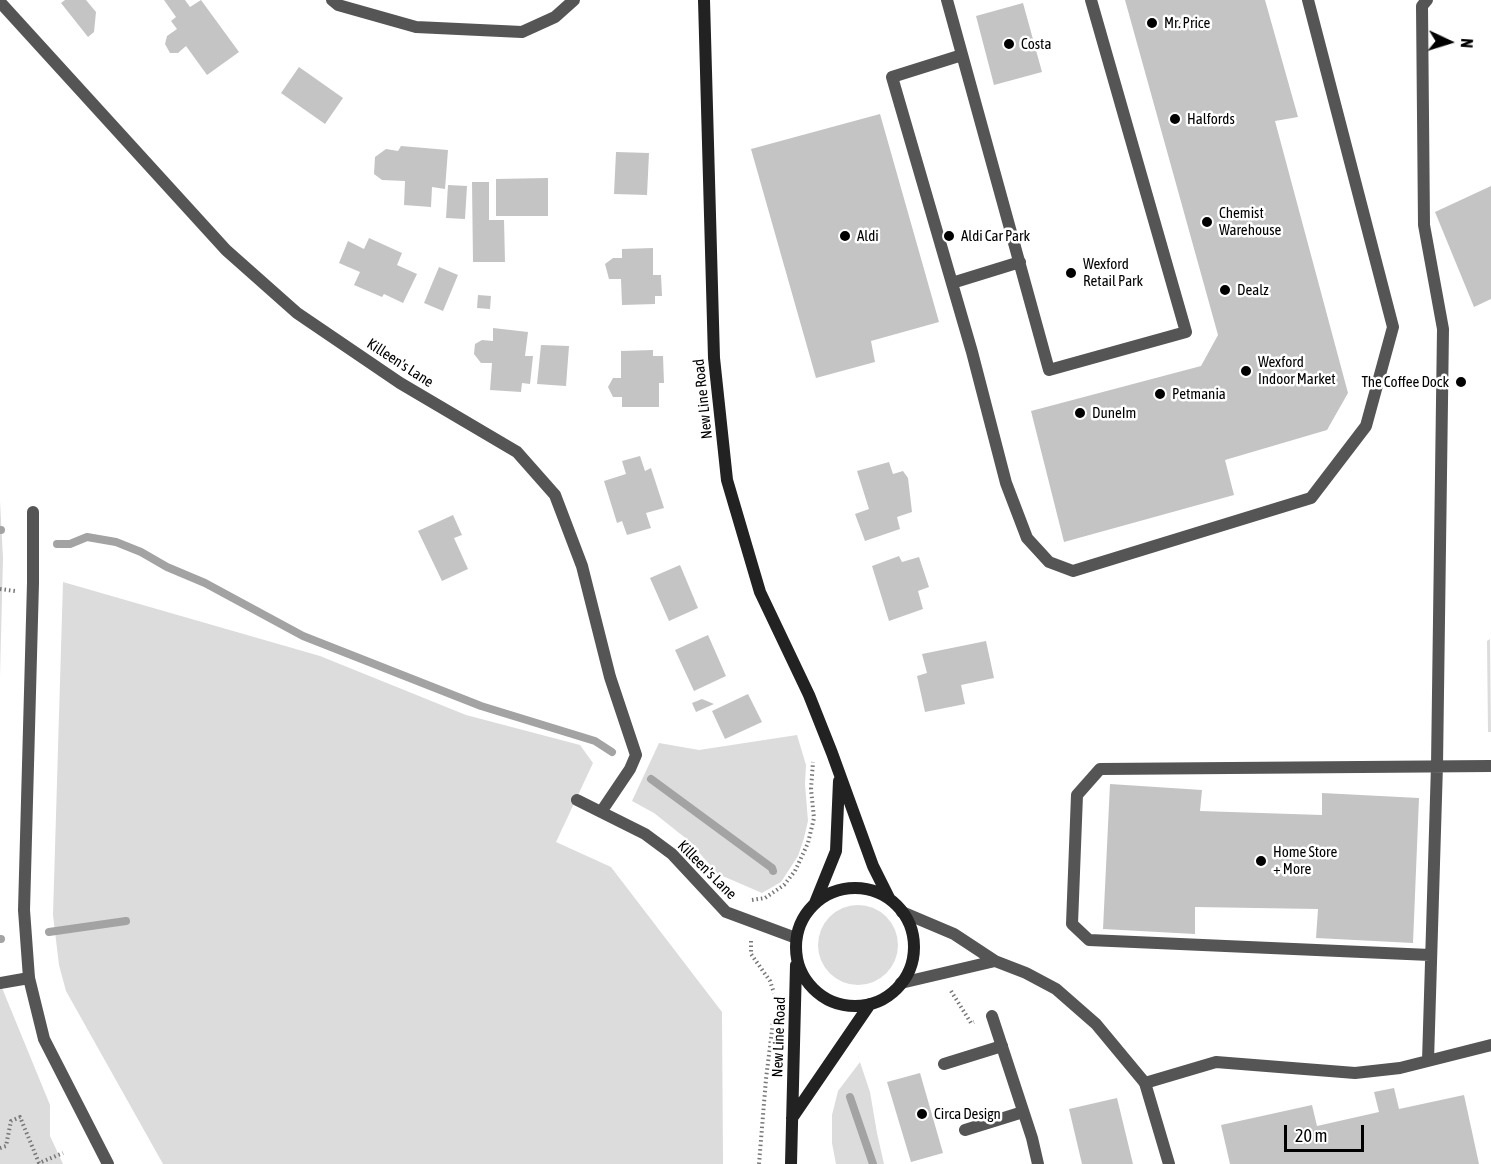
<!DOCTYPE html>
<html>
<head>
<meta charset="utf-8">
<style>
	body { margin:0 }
	#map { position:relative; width:1491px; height:1164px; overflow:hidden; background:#fff; font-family:"Asap Condensed",sans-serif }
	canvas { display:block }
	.north { position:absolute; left:1419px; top:12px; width:60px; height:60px; -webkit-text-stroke:4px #fff; paint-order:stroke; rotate:94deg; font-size:16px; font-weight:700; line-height:24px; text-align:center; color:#000 }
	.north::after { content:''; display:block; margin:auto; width:21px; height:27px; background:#000; clip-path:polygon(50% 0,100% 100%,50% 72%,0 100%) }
	.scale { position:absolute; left:1284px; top:1125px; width:80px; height:27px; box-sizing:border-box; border:3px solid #000; border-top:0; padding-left:8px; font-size:18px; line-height:21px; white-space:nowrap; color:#000; -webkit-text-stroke:4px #fff; paint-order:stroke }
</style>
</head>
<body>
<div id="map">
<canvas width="1491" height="1164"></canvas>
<div class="north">N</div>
<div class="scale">20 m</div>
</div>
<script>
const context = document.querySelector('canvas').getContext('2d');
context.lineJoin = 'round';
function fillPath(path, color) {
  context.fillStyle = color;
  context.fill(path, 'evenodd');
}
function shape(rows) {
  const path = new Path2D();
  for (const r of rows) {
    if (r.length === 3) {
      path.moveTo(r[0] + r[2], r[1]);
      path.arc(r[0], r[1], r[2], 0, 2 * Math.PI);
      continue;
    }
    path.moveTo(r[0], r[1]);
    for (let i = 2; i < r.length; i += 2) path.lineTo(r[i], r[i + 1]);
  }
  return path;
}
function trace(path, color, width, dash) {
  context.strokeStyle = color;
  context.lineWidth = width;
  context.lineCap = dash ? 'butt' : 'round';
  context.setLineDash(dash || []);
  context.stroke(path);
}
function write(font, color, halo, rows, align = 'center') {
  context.font = font + ' "Asap Condensed",sans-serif';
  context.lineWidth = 5;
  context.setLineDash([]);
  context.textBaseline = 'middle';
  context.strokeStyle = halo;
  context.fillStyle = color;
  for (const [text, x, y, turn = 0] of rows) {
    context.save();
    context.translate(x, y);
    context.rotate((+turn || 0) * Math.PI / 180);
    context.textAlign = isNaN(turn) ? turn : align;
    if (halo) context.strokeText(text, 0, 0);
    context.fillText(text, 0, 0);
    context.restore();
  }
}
fillPath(shape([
	[0,501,3,558,0,676],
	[63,582,320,656,466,715,580,745,593,763,556,842,611,867,722,1012,723,1164,163,1164,66,991,59,965,53,915],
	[1490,639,1491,732,1488,732,1487,641],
	[797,735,806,765,805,784,808,821,804,838,798,856,781,882,762,893,718,874,688,840,654,813,632,801,659,743,699,750],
	[858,945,40],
	[0,983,50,1105,50,1136,63,1164,0,1164],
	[860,1062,870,1092,877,1133,884,1164,836,1164,832,1143,832,1115,838,1091]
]), '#dcdcdc');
trace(shape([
	[0,530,1,530],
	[57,544,70,544,87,537,116,542,141,552,167,567,205,583,303,636,481,706,595,741,612,752],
	[651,779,772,868,773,871],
	[49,932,126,921],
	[0,939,1,939],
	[850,1097,873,1164]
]), '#a3a3a3', 8);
fillPath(shape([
	[65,0,86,0,96,12,94,32,88,37,61,3],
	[164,0,185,0,190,7,201,0,239,52,207,75,186,46,178,53,170,53,165,44,167,36,177,29,171,21,176,17],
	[1125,0,1265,0,1298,117,1275,121,1348,393,1327,430,1225,460,1234,495,1064,542,1031,411,1201,366,1218,335],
	[1023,3,1042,72,994,85,976,16],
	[299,67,343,98,325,124,281,93],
	[880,114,939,322,871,341,875,362,816,378,751,149],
	[401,146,448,150,445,189,432,187,431,207,404,205,405,181,382,180,374,174,375,157,386,149,398,151],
	[616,152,649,153,647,195,614,194],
	[548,178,548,216,496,216,496,179],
	[472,182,489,182,489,220,504,220,505,262,473,262],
	[448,185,467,186,465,219,446,218],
	[1491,186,1491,299,1474,307,1435,212],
	[369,238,402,253,397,265,417,274,403,303,384,294,382,297,354,285,360,272,339,263,348,241,364,249],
	[653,248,653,275,661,275,662,296,655,296,655,304,622,305,621,279,609,279,605,264,613,258,622,258,622,249],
	[439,267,458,275,443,311,424,303],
	[478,295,491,296,490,309,477,308],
	[493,328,528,332,525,356,533,356,530,384,522,383,521,392,490,390,492,363,481,363,474,354,475,344,482,340,493,341],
	[541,345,569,346,566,386,537,384],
	[653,350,653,356,663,356,664,383,659,383,659,407,622,407,622,397,613,397,608,387,613,378,621,378,621,351],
	[640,456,645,471,651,468,664,508,646,513,651,528,627,535,622,521,617,523,604,481,626,474,622,461],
	[889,462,893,474,903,471,908,478,912,512,897,517,900,529,865,541,855,514,869,509,857,471],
	[453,515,462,535,454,538,468,569,442,581,418,531],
	[899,556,902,562,919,557,929,587,918,591,923,609,889,621,872,566],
	[680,565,698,608,669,621,650,578],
	[708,635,726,676,694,691,675,650],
	[986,641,994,678,961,685,965,704,925,712,917,676,927,673,922,654],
	[748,694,762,722,725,739,712,711],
	[702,699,714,704,696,712,692,703],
	[1110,784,1202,790,1200,811,1322,815,1322,793,1419,798,1413,943,1316,938,1318,909,1195,907,1195,934,1103,929],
	[920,1073,943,1153,911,1162,887,1082],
	[1394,1088,1399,1109,1464,1095,1479,1164,1230,1164,1221,1125,1312,1105,1317,1126,1379,1112,1374,1092],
	[1117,1098,1133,1164,1082,1164,1069,1109]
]), '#c4c4c4');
trace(shape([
	[0,589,15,591],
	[752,900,765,898,784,885,795,871,808,843,814,818,811,789,813,762],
	[751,941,751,954,770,981,774,993],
	[951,991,971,1023,974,1022],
	[0,1148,6,1146,11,1121,20,1117,39,1163,63,1153],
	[759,1164,766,1079,773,1022]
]), '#777', 4, [1.5, 3]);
trace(shape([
	[947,0,1049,370,1186,332,1091,0],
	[1427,0,1422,6,1424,225,1443,329,1437,765,1428,1061],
	[962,55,892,77,972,352,1006,483,1027,538,1049,562,1073,571,1311,498,1366,426,1393,327,1308,0],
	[952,283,1020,262],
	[1430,955,1089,940,1072,924,1077,795,1100,769,1491,766],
	[0,983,29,978],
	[944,1064,1002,1046],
	[1145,1083,1216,1062,1355,1073,1400,1068,1491,1045],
	[965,1130,1023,1112]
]), '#555', 12);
trace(shape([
	[332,0,338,5,416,27,522,32,555,17,574,0],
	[0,2,226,250,297,313,400,383,517,452,555,495,582,566,610,677,636,755,630,769,601,812],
	[33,512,33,583,24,910,29,978,44,1039,108,1164],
	[577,800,645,834,672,854,726,912,796,938],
	[992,1016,1032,1138,1038,1164]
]), '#555', 12);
trace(shape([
	[902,912,954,934,995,961,1026,973,1056,989,1096,1024,1145,1083,1169,1164],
	[901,983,995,961]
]), '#555', 12);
trace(shape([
	[704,0,714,358,727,480,760,592,809,695,832,753,873,866,889,898],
	[855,947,59],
	[815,903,836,851,839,781],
	[792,1118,870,1004],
	[791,1164,796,965]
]), '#222', 12);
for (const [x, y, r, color] of [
	[1152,23,6,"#000"],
	[1009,44,6,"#000"],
	[1175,119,6,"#000"],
	[1207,222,6,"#000"],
	[845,236,6,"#000"],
	[949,236,6,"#000"],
	[1071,273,6,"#000"],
	[1225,290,6,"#000"],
	[1246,371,6,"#000"],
	[1461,382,6,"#000"],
	[1160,394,6,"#000"],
	[1080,413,6,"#000"],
	[1261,861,6,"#000"],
	[922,1114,6,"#000"]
]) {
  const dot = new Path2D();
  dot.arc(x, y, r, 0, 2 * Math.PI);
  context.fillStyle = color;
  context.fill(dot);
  trace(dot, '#fff', 2);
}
write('15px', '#000', '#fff', [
	["Mr. Price",1164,23],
	["Costa",1021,44],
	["Halfords",1187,119],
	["Chemist",1219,213],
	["Warehouse",1219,230],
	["Aldi",857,236],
	["Aldi Car Park",961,236],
	["Wexford",1083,264],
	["Retail Park",1083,281],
	["Dealz",1237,290],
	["Wexford",1258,362],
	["Indoor Market",1258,379],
	["The Coffee Dock",1449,382,"right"],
	["Petmania",1172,394],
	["DuneIm",1092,413],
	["Home Store",1273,852],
	["+ More",1273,869],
	["Circa Design",934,1114]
], 'left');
write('15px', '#000', '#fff', [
	["Killeen's Lane",400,363,33],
	["New Line Road",703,399,-96],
	["Killeen's Lane",707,870,45],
	["New Line Road",779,1037,-88]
]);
</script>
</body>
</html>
